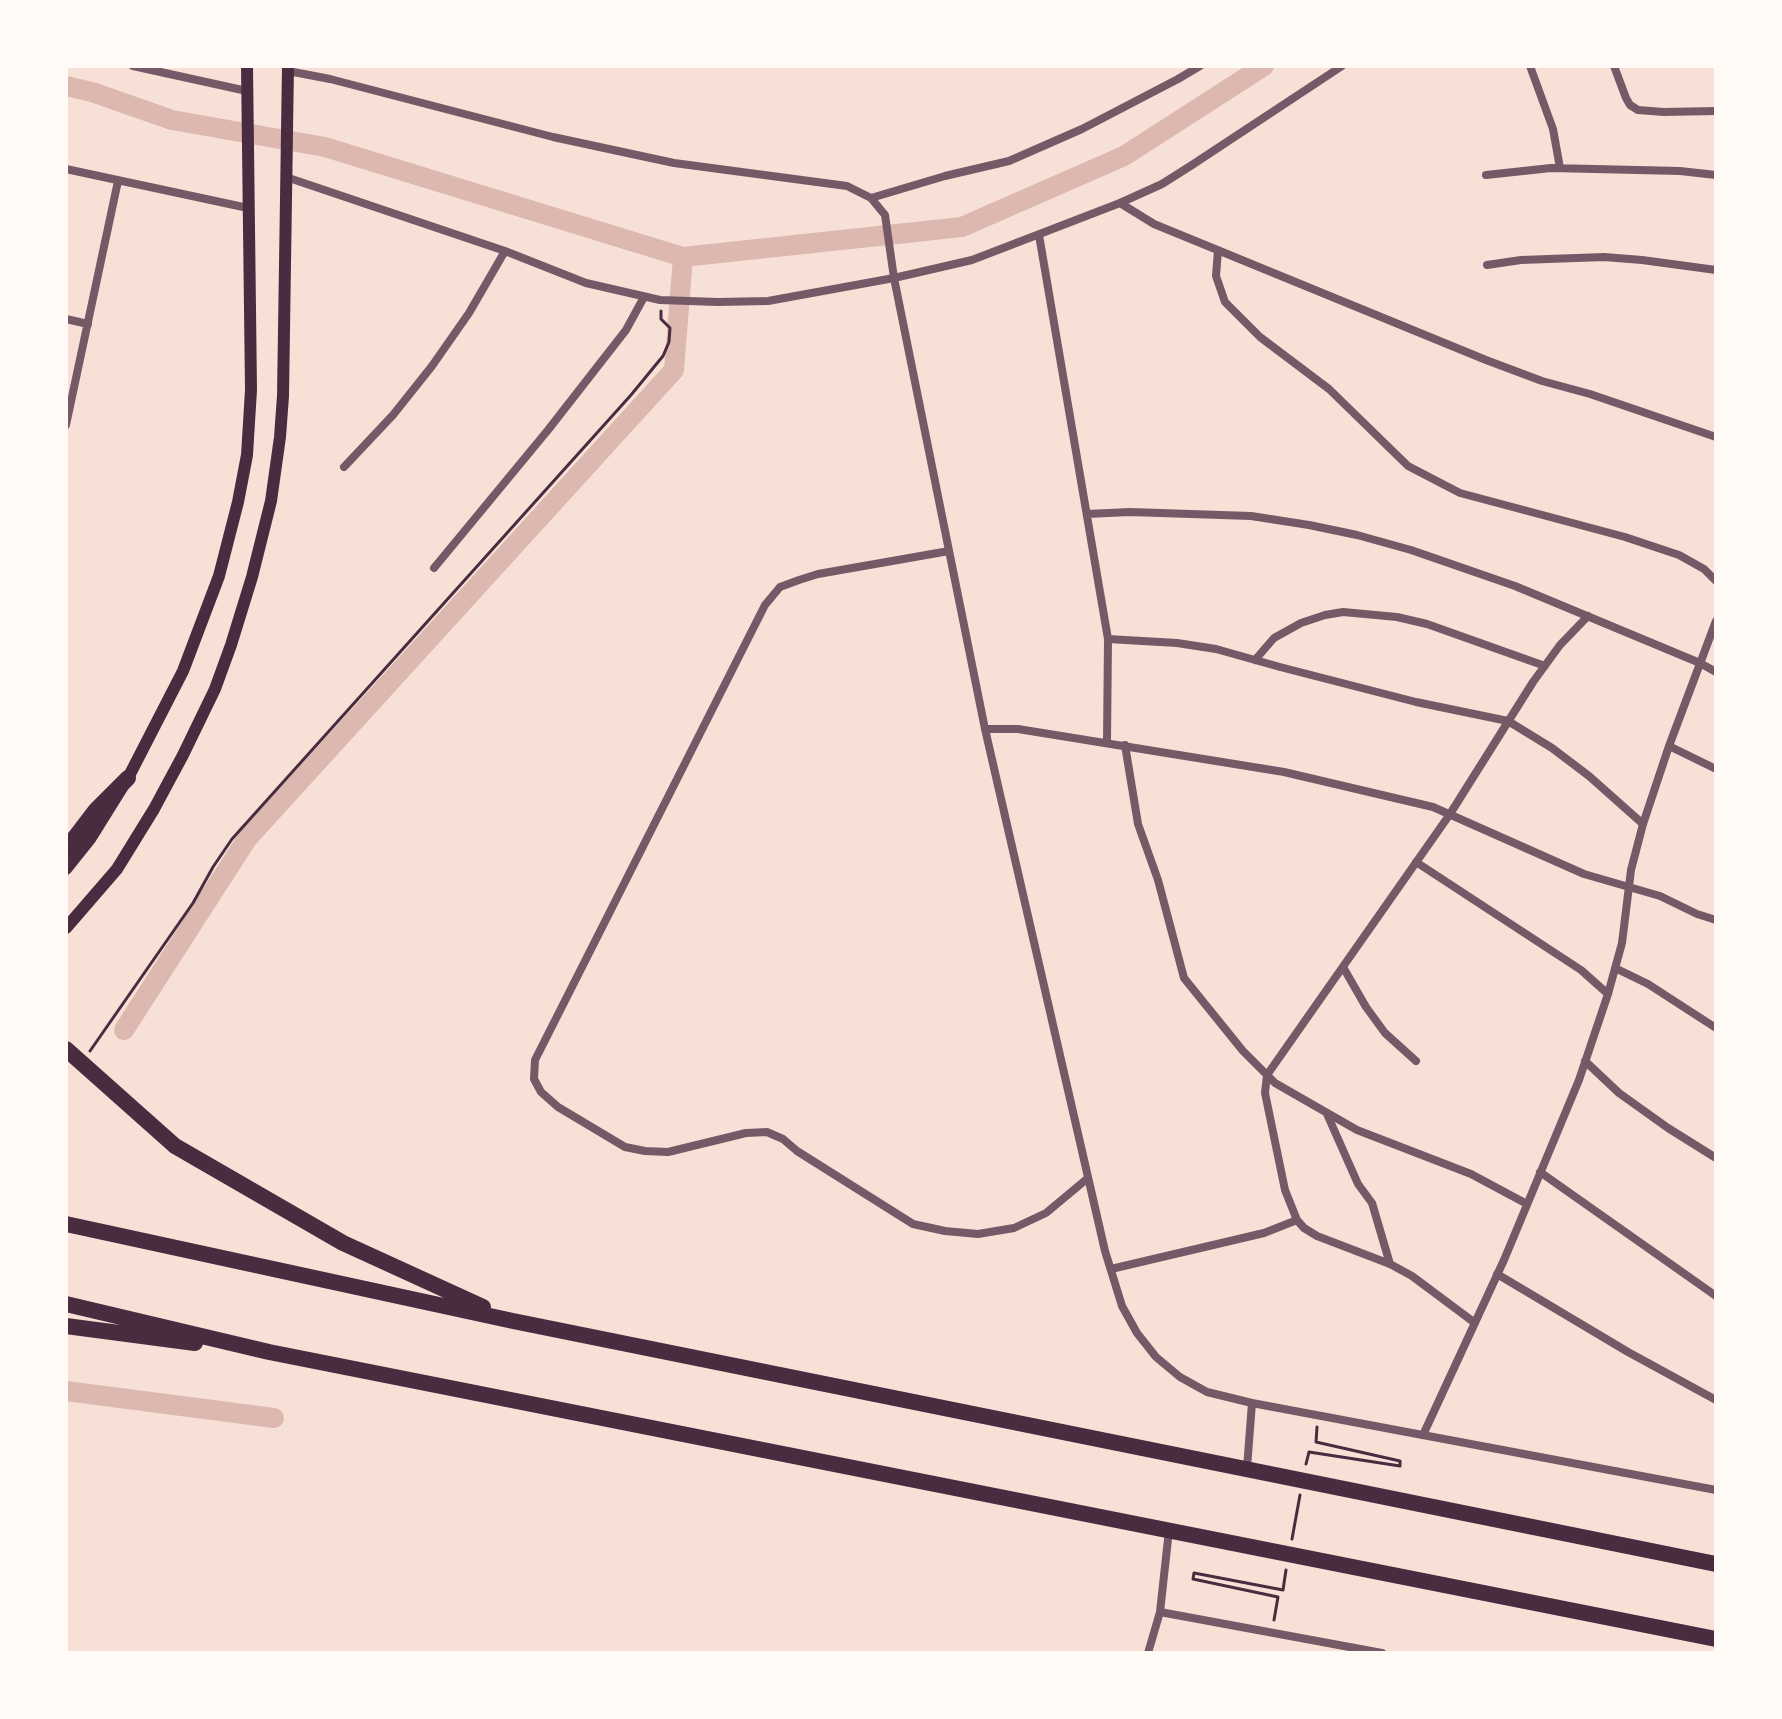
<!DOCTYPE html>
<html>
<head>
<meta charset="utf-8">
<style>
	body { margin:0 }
	#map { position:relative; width:1782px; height:1719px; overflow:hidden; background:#f7e1d7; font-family:Raleway,sans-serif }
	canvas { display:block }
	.frame { position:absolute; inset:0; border:68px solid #fffaf5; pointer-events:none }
</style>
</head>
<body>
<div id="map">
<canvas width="1782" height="1719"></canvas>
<div class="frame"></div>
</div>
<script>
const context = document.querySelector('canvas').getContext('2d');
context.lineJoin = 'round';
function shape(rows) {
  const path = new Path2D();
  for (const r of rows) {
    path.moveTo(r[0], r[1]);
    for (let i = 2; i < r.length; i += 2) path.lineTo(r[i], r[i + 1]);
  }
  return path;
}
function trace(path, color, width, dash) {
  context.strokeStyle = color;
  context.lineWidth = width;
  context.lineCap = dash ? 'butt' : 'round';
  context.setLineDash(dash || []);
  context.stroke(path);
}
trace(shape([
	[66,86,92,92,172,120,325,147,683,257,962,227,1124,156,1264,66],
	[124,1030,247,839,674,370,683,257],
	[66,1391,274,1418]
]), '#dcb8b0', 20);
trace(shape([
	[90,1051,193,903,213,867,232,839,631,395,663,356,669,342,670,328,661,319,661,311],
	[1306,1464,1309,1452,1400,1466,1400,1461,1316,1442,1317,1427],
	[1292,1539,1300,1495],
	[1274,1620,1278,1597,1193,1579,1194,1573,1283,1590,1286,1570]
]), '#4a2c40', 3);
trace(shape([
	[133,66,247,91],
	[1530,66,1553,129,1560,168],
	[1614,66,1626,98,1630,105,1638,110,1664,112,1716,111],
	[288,71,330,79,553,137,674,163,847,186,871,198,885,215,894,278,985,729,1105,1251,1122,1306,1137,1333,1156,1357,1180,1377,1207,1392,1252,1403,1247,1468],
	[66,169,248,208],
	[1486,175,1551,168,1680,171,1716,175],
	[286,177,505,251,586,283,660,300,718,302,768,301,894,278,972,260,1120,203,1162,184,1192,165,1342,66],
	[871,198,945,176,1009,161,1082,129,1178,79,1200,66],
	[1120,203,1154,224,1486,360,1542,381,1590,394,1716,437],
	[1039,235,1108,639,1107,742],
	[1218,250,1216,276,1225,302,1260,337,1329,389,1408,466,1460,493,1625,537,1679,555,1704,569,1716,581],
	[1487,265,1521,260,1604,257,1642,260,1716,270],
	[66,319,88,324],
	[66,425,118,181],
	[344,467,393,415,432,366,469,313,505,251],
	[1087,514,1130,512,1251,516,1309,525,1357,535,1411,550,1515,586,1700,663,1716,672],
	[949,551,818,574,799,580,780,587,765,605,535,1060,534,1079,541,1092,558,1107,625,1147,645,1151,668,1152,746,1133,767,1132,783,1139,797,1151,913,1224,945,1231,978,1234,1014,1228,1046,1213,1088,1178],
	[434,568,548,430,626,330,644,297],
	[1108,639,1177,643,1216,649,1280,667,1416,702,1508,721,1552,748,1589,776,1643,824],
	[1255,660,1274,638,1301,623,1325,615,1343,612,1397,617,1427,624,1545,666],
	[985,729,1018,729,1284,772,1433,807,1584,874,1660,896,1697,914,1716,920],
	[1125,745,1138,824,1158,880,1184,978,1243,1051,1275,1083,1357,1130,1471,1174,1527,1204],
	[1669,746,1716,769],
	[1416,862,1581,970,1608,994],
	[1343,967,1366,1007,1385,1033,1416,1061],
	[1615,968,1648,984,1716,1028],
	[1585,1061,1619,1093,1668,1128,1716,1158],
	[1327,1114,1358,1184,1372,1203,1390,1264],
	[1540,1172,1716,1296],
	[1111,1269,1264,1233,1297,1220],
	[1497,1274,1628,1352,1716,1400],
	[1475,1323,1412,1276,1390,1264,1317,1236,1304,1228,1297,1220,1285,1190,1265,1093,1267,1075,1450,814,1533,682,1560,645,1588,616],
	[1252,1403,1716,1490],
	[1423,1435,1504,1260,1579,1080,1608,994,1622,943,1631,870,1643,824,1669,746,1716,621],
	[1160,1612,1382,1653],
	[1148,1653,1160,1612,1169,1530]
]), '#755966', 8);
trace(shape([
	[66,869,90,839,128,778,183,671,219,576,238,502,247,455,251,390,247,66],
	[66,928,117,869,154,809,183,755,215,689,231,645,252,577,271,501,280,437,283,396,288,66]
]), '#4a2c40', 12);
trace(shape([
	[66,849,95,811,128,778],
	[66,1049,175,1146,343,1243,483,1307],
	[66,1224,513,1321,1716,1564],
	[66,1304,269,1352,1716,1639],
	[66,1326,195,1343]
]), '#4a2c40', 16);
</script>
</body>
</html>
